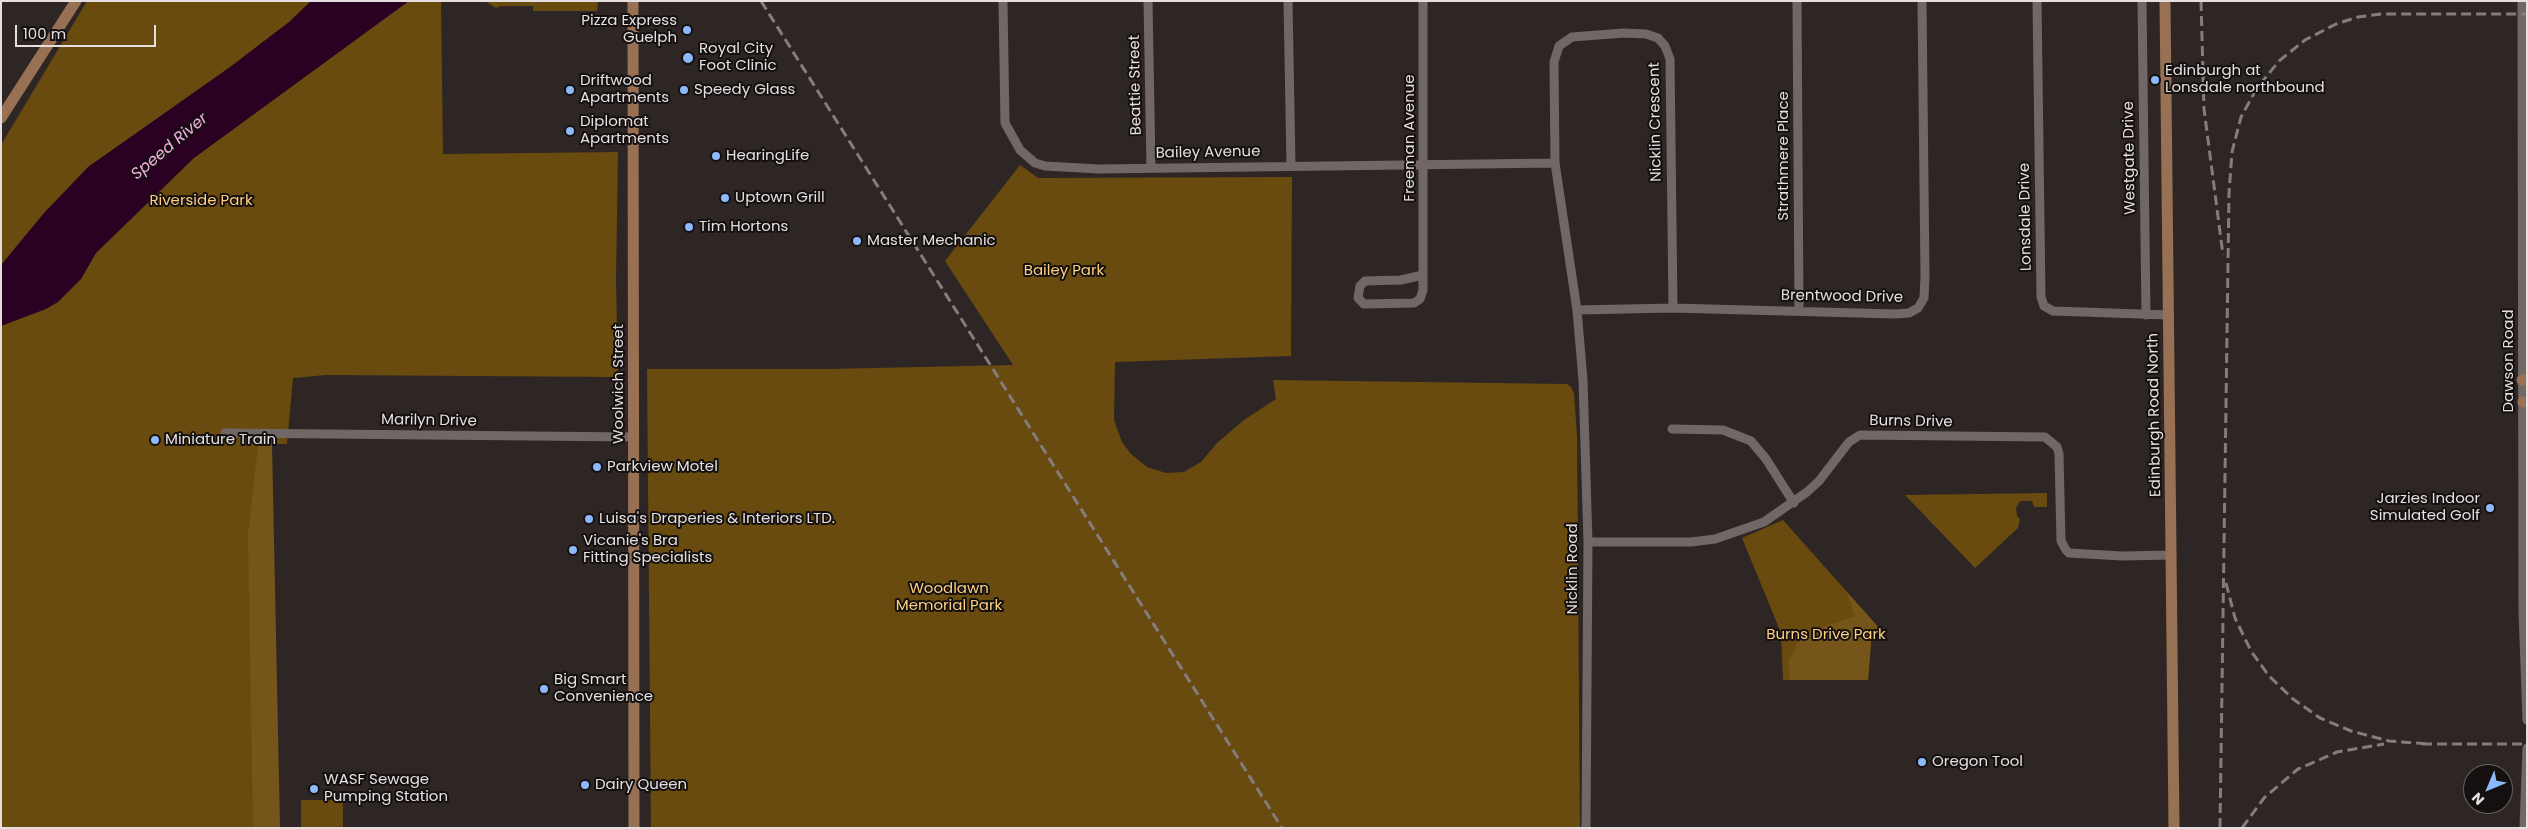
<!DOCTYPE html>
<html>
<head>
<meta charset="utf-8">
<style>
	body { margin:0 }
	#map { position:relative; width:2528px; height:829px; overflow:hidden; background:#2e2625; font-family:Poppins,sans-serif }
	canvas { display:block }
	.frame { position:absolute; inset:0; border:2px solid #e5e0df; pointer-events:none }
	.north { position:absolute; left:2463px; top:764px; width:50px; height:50px; box-sizing:border-box; background:#141010; border:1px solid #686363; border-radius:50%; rotate:225deg; font-size:14px; font-weight:700; line-height:20px; text-align:center; color:#e5e0df }
	.north::after { content:''; display:block; margin:auto; width:18px; height:22px; background:#8db9fc; clip-path:polygon(50% 0,100% 100%,50% 72%,0 100%) }
	.scale { position:absolute; left:15px; top:25px; width:141px; height:22px; box-sizing:border-box; border:2px solid #e5e0df; border-top:0; padding-left:6px; font-size:15px; line-height:18px; white-space:nowrap; color:#e5e0df; -webkit-text-stroke:4px #141010; paint-order:stroke }
</style>
</head>
<body>
<div id="map">
<canvas width="2528" height="829"></canvas>
<div class="frame"></div>
<div class="north">N</div>
<div class="scale">100 m</div>
</div>
<script>
const context = document.querySelector('canvas').getContext('2d');
context.lineJoin = 'round';
function fillPath(path, color) {
  context.fillStyle = color;
  context.fill(path, 'evenodd');
}
function shape(rows) {
  const path = new Path2D();
  for (const r of rows) {
    path.moveTo(r[0], r[1]);
    for (let i = 2; i < r.length; i += 2) path.lineTo(r[i], r[i + 1]);
  }
  return path;
}
function trace(path, color, width, dash) {
  context.strokeStyle = color;
  context.lineWidth = width;
  context.lineCap = dash ? 'butt' : 'round';
  context.setLineDash(dash || []);
  context.stroke(path);
}
function write(font, color, halo, rows, align = 'center') {
  context.font = font + ' Poppins,sans-serif';
  context.lineWidth = 4;
  context.setLineDash([]);
  context.textBaseline = 'middle';
  context.strokeStyle = halo;
  context.fillStyle = color;
  for (const [text, x, y, turn = 0] of rows) {
    context.save();
    context.translate(x, y);
    context.rotate((+turn || 0) * Math.PI / 180);
    context.textAlign = isNaN(turn) ? turn : align;
    if (halo) context.strokeText(text, 0, 0);
    context.fillText(text, 0, 0);
    context.restore();
  }
}
fillPath(shape([
	[87,1,441,1,443,154,618,152,616,280,618,377,326,375,293,378,287,444,272,444,254,828,1,828,1,145],
	[485,1,598,1,597,11,533,11,533,6,501,6,496,8],
	[1020,165,1038,178,1292,177,1291,356,1115,362,1114,420,1122,442,1131,454,1147,467,1166,473,1184,472,1201,462,1217,443,1244,420,1276,399,1273,380,1567,384,1571,387,1574,393,1577,436,1580,828,651,828,647,369,828,369,1013,365,945,261],
	[2047,493,2047,507,2034,507,2032,501,2020,501,2016,508,2017,516,2020,519,2018,528,1975,568,1905,495],
	[1783,520,1880,629,1872,630,1868,680,1783,680,1781,633,1742,538],
	[343,800,343,828,301,828,301,800]
]), '#694a0f');
fillPath(shape([
	[272,444,280,828,253,828,248,534,258,445],
	[1846,591,1880,629,1872,630,1868,680,1790,680,1788,663,1801,635,1855,616]
]), '#75551a');
fillPath(shape([
	[311,1,409,1,194,158,96,253,81,279,58,302,46,309,1,326,1,265,44,213,88,167,230,67,289,22]
]), '#2b0123');
trace(shape([
	[1003,1,1005,123,1020,150,1035,163,1045,166,1099,169,1555,163],
	[1148,1,1151,168],
	[1288,1,1291,166],
	[1797,1,1799,310],
	[2037,1,2041,297,2044,306,2053,311,2169,315],
	[2142,1,2146,315],
	[2522,1,2523,611,2527,720],
	[1423,275,1401,280,1365,281,1360,286,1358,298,1364,304,1414,303,1420,299,1423,290,1423,1],
	[1577,310,1673,308,1895,314,1909,313,1918,308,1924,298,1925,277,1922,1],
	[1672,429,1723,430,1751,441,1766,459,1794,503],
	[225,433,633,437],
	[1588,542,1691,542,1715,539,1764,522,1807,492,1819,481,1849,442,1860,435,2045,437,2057,447,2059,454,2061,541,2066,550,2069,553,2122,556,2172,555],
	[1586,828,1588,542,1583,380,1577,310,1555,163,1554,62,1559,46,1572,37,1624,33,1646,34,1658,38,1665,46,1670,59,1673,308],
	[2524,828,2527,748]
]), '#716866', 9);
trace(shape([
	[633,1,634,828],
	[2165,1,2174,828],
	[1,118,76,1],
	[2522,380,2527,380],
	[2523,402,2527,402]
]), '#987053', 11);
trace(shape([
	[761,1,1282,828],
	[2201,1,2204,109,2223,255],
	[2226,583,2235,618,2251,651,2269,676,2293,699,2320,718,2351,731,2389,741,2428,744],
	[2422,744,2527,744],
	[2220,828,2229,193,2232,152,2241,117,2257,88,2279,61,2305,40,2336,24,2358,17,2381,14,2527,14],
	[2242,828,2264,798,2298,769,2337,752,2384,744]
]), '#837d7c', 3, [10, 5]);
for (const [x, y, r, color] of [
	[687,30,5,"#8db9fc"],
	[688,58,6,"#8db9fc"],
	[2155,80,5,"#8db9fc"],
	[570,90,5,"#8db9fc"],
	[684,90,5,"#8db9fc"],
	[570,131,5,"#8db9fc"],
	[716,156,5,"#8db9fc"],
	[725,198,5,"#8db9fc"],
	[689,227,5,"#8db9fc"],
	[857,241,5,"#8db9fc"],
	[155,440,5,"#8db9fc"],
	[597,467,5,"#8db9fc"],
	[2490,508,5,"#8db9fc"],
	[589,519,5,"#8db9fc"],
	[573,550,5,"#8db9fc"],
	[544,689,5,"#8db9fc"],
	[1922,762,5,"#8db9fc"],
	[585,785,5,"#8db9fc"],
	[314,789,5,"#8db9fc"]
]) {
  const dot = new Path2D();
  dot.arc(x, y, r, 0, 2 * Math.PI);
  context.fillStyle = color;
  context.fill(dot);
  trace(dot, '#141010', 2);
}
write('15px', '#e5e0df', '#141010', [
	["Pizza Express",677,21,"right"],
	["Guelph",677,38,"right"],
	["Royal City",699,49],
	["Foot Clinic",699,66],
	["Edinburgh at",2165,71],
	["Lonsdale northbound",2165,88],
	["Driftwood",580,81],
	["Apartments",580,98],
	["Speedy Glass",694,90],
	["Diplomat",580,122],
	["Apartments",580,139],
	["HearingLife",726,156],
	["Uptown Grill",735,198],
	["Tim Hortons",699,227],
	["Master Mechanic",867,241],
	["Miniature Train",165,440],
	["Parkview Motel",607,467],
	["Jarzies Indoor",2480,499,"right"],
	["Simulated Golf",2480,516,"right"],
	["Luisa's Draperies & Interiors LTD.",599,519],
	["Vicanie's Bra",583,541],
	["Fitting Specialists",583,558],
	["Big Smart",554,680],
	["Convenience",554,697],
	["Oregon Tool",1932,762],
	["WASF Sewage",324,780],
	["Pumping Station",324,797],
	["Dairy Queen",595,785]
], 'left');
write('15px', '#e5e0df', '#141010', [
	["Beattie Street",1136,85,-91],
	["Nicklin Crescent",1656,122,-91],
	["Freeman Avenue",1410,138,-90],
	["Bailey Avenue",1208,153,-1],
	["Strathmere Place",1784,156,-90],
	["Westgate Drive",2130,158,-91],
	["Lonsdale Drive",2026,217,-91],
	["Brentwood Drive",1842,297,1],
	["Dawson Road",2509,361,-90],
	["Woolwich Street",619,384,-90],
	["Edinburgh Road North",2155,415,-91],
	["Marilyn Drive",429,421,1],
	["Burns Drive",1911,422,1],
	["Nicklin Road",1573,569,-90]
]);
write('15px', '#fdce81', '#141010', [
	["Riverside Park",201,201],
	["Bailey Park",1064,271],
	["Woodlawn",949,589],
	["Memorial Park",949,606],
	["Burns Drive Park",1826,635]
]);
write('italic 16px', '#f6ade3', '#141010', [
	["Speed River",170,147,-40]
]);
</script>
</body>
</html>
